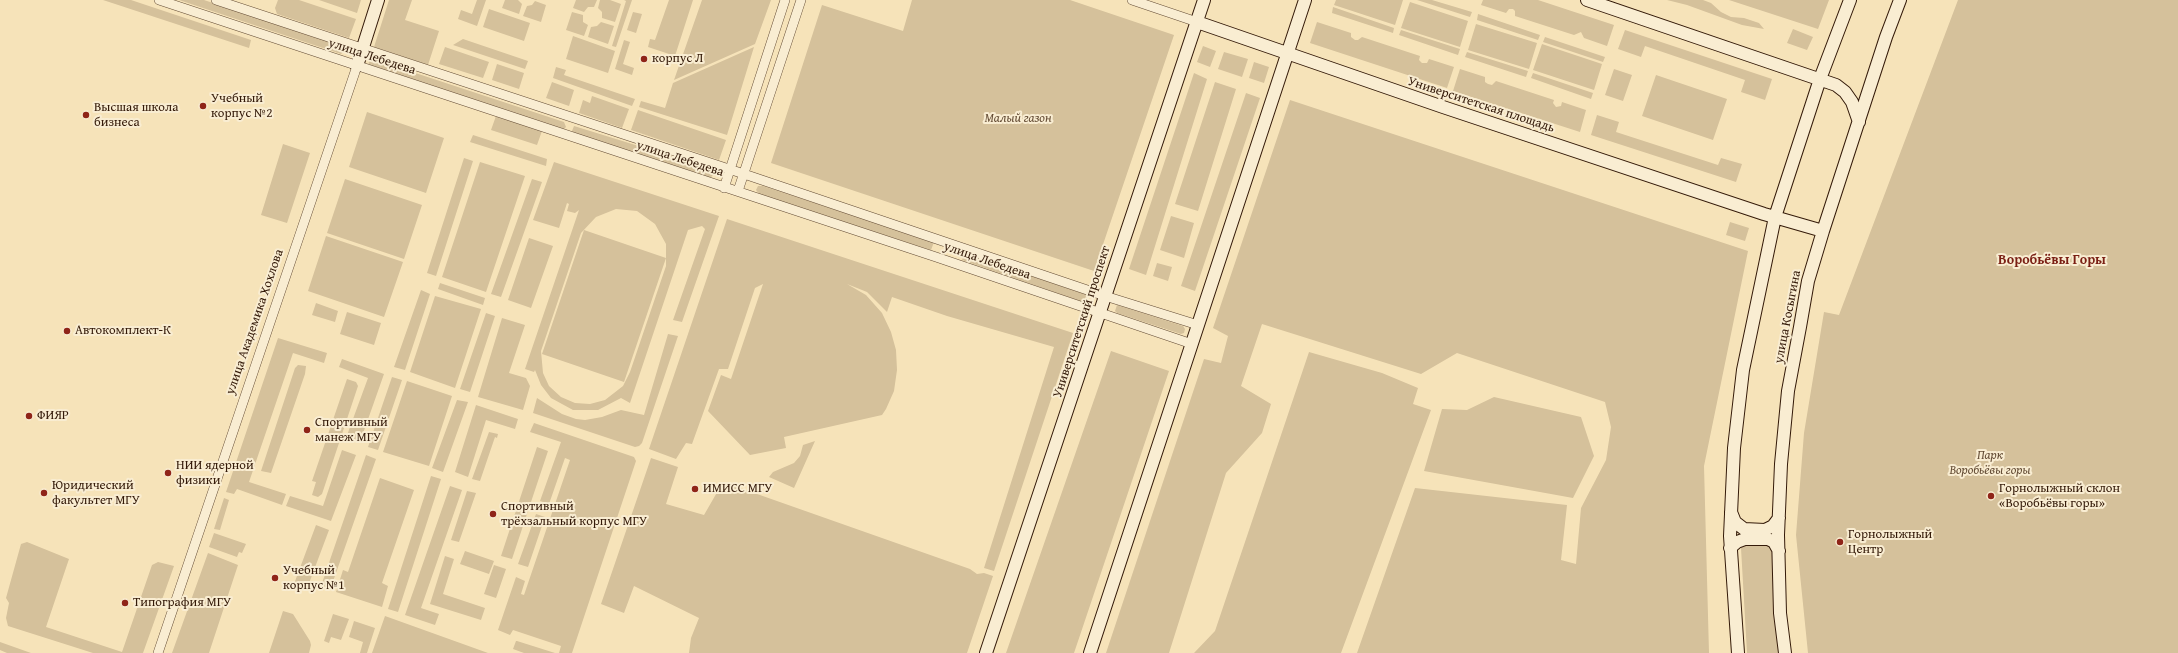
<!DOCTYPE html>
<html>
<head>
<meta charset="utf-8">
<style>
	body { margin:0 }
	canvas { display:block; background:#f6e3b9 }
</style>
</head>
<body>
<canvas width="2178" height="653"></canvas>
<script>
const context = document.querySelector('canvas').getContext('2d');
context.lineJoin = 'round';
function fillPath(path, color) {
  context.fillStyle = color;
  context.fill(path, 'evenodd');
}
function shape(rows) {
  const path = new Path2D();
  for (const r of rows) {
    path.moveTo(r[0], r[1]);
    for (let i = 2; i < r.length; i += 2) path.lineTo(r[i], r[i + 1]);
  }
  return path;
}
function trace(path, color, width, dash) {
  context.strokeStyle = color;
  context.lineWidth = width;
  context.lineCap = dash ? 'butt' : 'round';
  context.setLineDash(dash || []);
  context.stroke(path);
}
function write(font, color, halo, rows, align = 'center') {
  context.font = font + ' "Gentium Book Plus",serif';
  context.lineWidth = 4;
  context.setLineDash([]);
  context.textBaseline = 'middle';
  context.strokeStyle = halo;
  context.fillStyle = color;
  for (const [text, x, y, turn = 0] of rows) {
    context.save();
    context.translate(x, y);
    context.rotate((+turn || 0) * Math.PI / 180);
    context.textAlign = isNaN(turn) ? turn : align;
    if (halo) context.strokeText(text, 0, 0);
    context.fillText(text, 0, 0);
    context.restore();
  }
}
fillPath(shape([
	[103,0,131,0,251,40,249,48],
	[179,0,204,0,342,46,344,51,341,54],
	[278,0,299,0,356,19,349,38,277,14,275,8],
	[319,0,361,0,357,13],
	[389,0,412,0,405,20,439,31,428,65,374,47],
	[477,0,486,0,477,26,458,19,461,10,472,14],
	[505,0,518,0,522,4,519,14,502,8],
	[576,0,597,0,594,7,588,7,584,12,573,8],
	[600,0,610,0,621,4,615,22,602,18,602,12,598,8],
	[624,0,632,0,616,47,612,46,626,1],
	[669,0,693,0,675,56,648,47,650,39,655,40],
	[702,0,771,0,755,44,674,80],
	[912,0,1070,0,1174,35,1094,271,771,163,822,5,903,31],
	[1336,0,1403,0,1395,25,1334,5],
	[1417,0,1432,0,1472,12,1470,17],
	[1483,0,1538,0,1614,25,1607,46,1584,38,1581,32,1574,35,1515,16,1515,11,1513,9,1509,9,1506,13,1481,5],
	[1667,0,1703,0,1711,3,1721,12,1731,17,1744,18,1759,23,1764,29,1742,25,1687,5],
	[1729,0,1829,0,1818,29],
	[1958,0,2178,0,2178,653,1808,653,1796,535,1804,433,1824,312,1839,315],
	[535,1,546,5,541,22,523,16,527,6,532,5],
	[1410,2,1468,21,1460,47,1401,28],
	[1333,7,1394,28,1393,33,1332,13],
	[489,9,530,23,524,41,483,27],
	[572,12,583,15,583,22,588,25,584,36,566,30],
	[633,12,642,14,636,33,627,30],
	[1478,14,1540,35,1538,40,1477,20],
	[601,22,614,26,608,44,588,37,591,27,597,26],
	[1317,22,1351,33,1351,37,1355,40,1358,40,1362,37,1420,56,1419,60,1422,63,1427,63,1429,59,1454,67,1447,88,1310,43],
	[1476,24,1537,43,1529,69,1468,50],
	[1793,29,1813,37,1807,50,1787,43],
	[1401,30,1460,49,1458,55,1399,35],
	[1625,30,1772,79,1765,100,1741,92,1745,80,1645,46,1641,57,1618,49],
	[573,36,615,51,608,73,566,59],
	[1545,37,1605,57,1603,62,1543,42],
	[463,39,528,61,525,69,453,45],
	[624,40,630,42,623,64,634,68,632,75,615,69],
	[1542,44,1602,64,1594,90,1533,70],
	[1203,46,1216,51,1210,67,1197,62],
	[445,47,489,62,483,78,439,64],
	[754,47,727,135,639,107,641,101,665,108,673,83],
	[1224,52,1248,59,1242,77,1218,69],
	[1467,52,1528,71,1526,77,1465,57],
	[370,58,564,122,566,127,563,130,368,65],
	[1254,62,1269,67,1264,83,1249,78],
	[497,64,524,73,519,89,492,80],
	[556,67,566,70,564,75,635,99,632,106,553,78],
	[1460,69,1485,77,1485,82,1488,84,1492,85,1496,81,1554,100,1553,103,1556,107,1561,106,1562,102,1586,110,1580,132,1453,91],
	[1614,69,1632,75,1623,101,1605,95],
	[1194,73,1207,79,1146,275,1129,269],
	[1533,73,1593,93,1591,99,1531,78],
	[1656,75,1727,99,1713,140,1642,116],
	[552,82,574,90,569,106,546,98],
	[1215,82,1236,89,1198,211,1175,204],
	[1246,93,1260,98,1195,291,1181,286],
	[592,96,629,109,622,128,579,113,583,100,590,103],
	[1290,100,1748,251,1704,466,1709,653,1357,653,1415,488,1567,505,1561,560,1576,564,1581,508,1606,460,1611,427,1605,402,1457,353,1421,374,1262,324,1241,386,1271,404,1262,433,1226,473,1169,653,1106,653,1204,359,1221,363,1228,336,1213,328],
	[638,110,726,140,719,160,631,130],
	[367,112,444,138,426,193,349,167],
	[1597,115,1619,122,1616,132,1718,165,1721,158,1742,164,1736,182,1591,135],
	[496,116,542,131,537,145,491,130],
	[574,126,713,169,715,173,710,178,574,133,572,131],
	[473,135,547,159,546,166,470,142],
	[283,144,310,153,287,223,261,215],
	[464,158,473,161,436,276,427,273],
	[480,162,525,176,486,292,442,277],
	[554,162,719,216,682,322,673,320,705,229,702,226,688,230,630,403,621,398,598,410,573,410,551,398,541,385,535,370,534,372,525,369,579,210,575,213,567,211,569,204,567,203,559,228,533,220],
	[616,209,637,211,655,224,666,244,666,266,630,372,623,386,605,400,590,404,575,403,561,397,549,386,543,373,541,351,581,233,596,217],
	[345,179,422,205,404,259,327,233],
	[532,179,542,182,501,297,491,294],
	[758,186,763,186,934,242,931,250,760,195,756,190],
	[1171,216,1194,223,1184,258,1160,250],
	[727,219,1073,333,994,571,984,568,1054,347,947,316,892,297,887,312,867,292,847,284,866,295,882,313,891,332,896,350,897,370,894,391,886,409,882,415,784,437,786,448,750,455,708,411,721,375,731,379,763,284,755,288,728,369,719,369,692,444,686,443,676,459,649,449],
	[1730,222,1749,228,1745,241,1726,235],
	[584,230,666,258,624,382,542,354],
	[326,236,403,262,384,317,308,291],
	[529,238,553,246,531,308,508,300],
	[965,253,1087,295,1086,303,962,260],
	[1157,263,1172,267,1168,281,1153,276],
	[440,283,485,298,483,305,438,289],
	[421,290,430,294,405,370,394,367],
	[435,296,481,309,455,388,410,372],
	[316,303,338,311,335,322,312,315],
	[1117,305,1183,326,1185,329,1184,333,1181,334,1117,313,1115,311],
	[347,312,381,323,374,345,340,334],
	[486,313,495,316,470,392,460,389],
	[502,318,525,325,509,373,526,378,530,386,523,410,478,397],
	[668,334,678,336,642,443,639,446,635,447,533,413,537,398,562,414,576,419,585,420,602,417,621,410,644,415],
	[278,338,327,353,324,363,293,353,249,482,286,494,282,505,237,489,234,494,226,492],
	[1111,351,1169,371,1074,653,1006,653],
	[1309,352,1382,373,1418,388,1413,404,1431,410,1341,653,1194,653,1215,631],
	[342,359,384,374,360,442,346,438,368,378,339,367],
	[298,365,306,366,305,374,271,473,261,471,295,368],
	[392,377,402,380,378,450,368,447],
	[347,379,356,382,358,386,322,494,318,497,312,495,316,482,312,481],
	[407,381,452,396,429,466,383,452],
	[1494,397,1581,417,1594,456,1573,498,1424,471,1442,409,1467,410],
	[457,400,468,402,443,472,432,468],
	[476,405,518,419,515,429,486,420,468,477,455,472],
	[534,423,634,457,636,461,572,653,559,653,561,646,513,630,510,635,498,630,516,577,525,581,521,594,524,595,570,460,565,458,549,504,540,501,561,442,530,432],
	[489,432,498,434,497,438,495,437,480,481,472,479],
	[815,441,794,488,769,477,773,472,794,463,800,456,803,445],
	[537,447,548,451,512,559,501,556],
	[342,450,356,455,331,521,286,506,290,496,323,506],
	[366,455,376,459,330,590,321,586],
	[651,458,678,467,666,504,704,515,723,482,970,569,977,574,984,573,993,576,967,653,689,653,691,638,699,618,634,586,624,613,601,604],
	[431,476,441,479,398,612,388,609],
	[380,478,414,490,382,583,388,586,382,607,336,592,343,570,348,572],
	[450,486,462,490,421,608,439,614,435,625,405,615],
	[467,491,476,493,459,542,451,540],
	[224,498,229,500,220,530,214,529],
	[536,514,545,517,528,567,518,564],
	[316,525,329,530,308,586,303,587,294,584],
	[214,533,246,544,242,553,239,552,237,557,209,547],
	[27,542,69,559,46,627,122,652,152,565,158,562,174,566,143,653,93,653,8,626,6,618,9,603,6,598,21,544],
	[1772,542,1775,607,1780,653,1747,653,1741,548,1742,545],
	[465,551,494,561,489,574,460,564],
	[208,553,238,565,209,653,172,653],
	[445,556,454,559,443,594,485,608,481,620,430,604],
	[494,565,506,569,496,598,484,594],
	[283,611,293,614,310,641,311,645,309,653,269,653],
	[333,614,349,619,341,640,331,637,329,643,324,641],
	[385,616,488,653,372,653],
	[354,621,375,628,367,653,360,653,363,642,349,637],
	[516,641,517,641,555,653,524,653,513,649],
	[0,642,31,653,7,653,0,650]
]), '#d5c19b');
const street = shape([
	[159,0,936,257,1192,344],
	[216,0,744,174,1105,296,1198,325],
	[1132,0,1197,22],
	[724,188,785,0],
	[738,191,801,0],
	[158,653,357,66]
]);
const secondary = shape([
	[1587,0,1836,85,1845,92,1852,102,1859,122],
	[1197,22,1443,107,1764,214,1823,231],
	[357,66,378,0],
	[1731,512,1735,522,1744,529,1765,530,1773,526,1779,518],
	[1730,548,1737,542,1745,539,1768,539,1774,542,1779,551],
	[986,653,1204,0],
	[1090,653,1305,0],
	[1738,653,1730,536,1734,448,1743,370,1775,217,1820,79,1850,0],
	[1785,653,1780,613,1778,535,1781,464,1788,391,1800,327,1808,281,1823,231,1886,37,1900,0]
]);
trace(street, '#644c35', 10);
trace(secondary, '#341a09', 14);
trace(street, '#f9edd2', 9);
trace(secondary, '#f9edd2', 12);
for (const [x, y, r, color] of [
	[644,59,4,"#8f2418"],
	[203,106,4,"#8f2418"],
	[86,115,4,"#8f2418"],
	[67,331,4,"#8f2418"],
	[29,416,4,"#8f2418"],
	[307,430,4,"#8f2418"],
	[168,473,4,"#8f2418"],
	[695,489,4,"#8f2418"],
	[44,493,4,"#8f2418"],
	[1991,496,4,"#8f2418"],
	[493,514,4,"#8f2418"],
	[1840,542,4,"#8f2418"],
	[275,578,4,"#8f2418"],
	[125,603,4,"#8f2418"]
]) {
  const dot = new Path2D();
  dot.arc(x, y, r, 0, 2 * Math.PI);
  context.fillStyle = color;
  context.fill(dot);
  trace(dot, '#f9edd2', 1.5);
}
write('13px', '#341a09', '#f9edd2', [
	["улица Лебедева",372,57,18],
	["Университетская площадь",1481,105,18],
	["улица Лебедева",680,159,18],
	["улица Лебедева",987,261,19],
	["улица Косыгина",1788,317,-79],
	["улица Академика Хохлова",255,322,-71],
	["Университетский проспект",1082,322,-72]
]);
write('13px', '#341a09', '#f9edd2', [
	["корпус Л",652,59],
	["Учебный",211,99],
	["корпус №2",211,114],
	["Высшая школа",94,108],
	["бизнеса",94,123],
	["Автокомплект-К",75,331],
	["ФИЯР",37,416],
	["Спортивный",315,423],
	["манеж МГУ",315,438],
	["НИИ ядерной",176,466],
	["физики",176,481],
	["Юридический",52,486],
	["факультет МГУ",52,501],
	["ИМИСС МГУ",703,489],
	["Горнолыжный склон",1999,489],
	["«Воробьёвы горы»",1999,504],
	["Спортивный",501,507],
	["трёхзальный корпус МГУ",501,522],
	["Горнолыжный",1848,535],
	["Центр",1848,550],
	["Учебный",283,571],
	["корпус №1",283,586],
	["Типография МГУ",133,603]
], 'left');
write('italic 13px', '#644c35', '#f9edd2', [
	["Малый газон",1018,119],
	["Парк",1990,456],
	["Воробьёвы горы",1990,471]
]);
write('bold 14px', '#7a1f14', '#f9edd2', [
	["Воробьёвы Горы",2052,260]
]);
</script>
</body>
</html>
